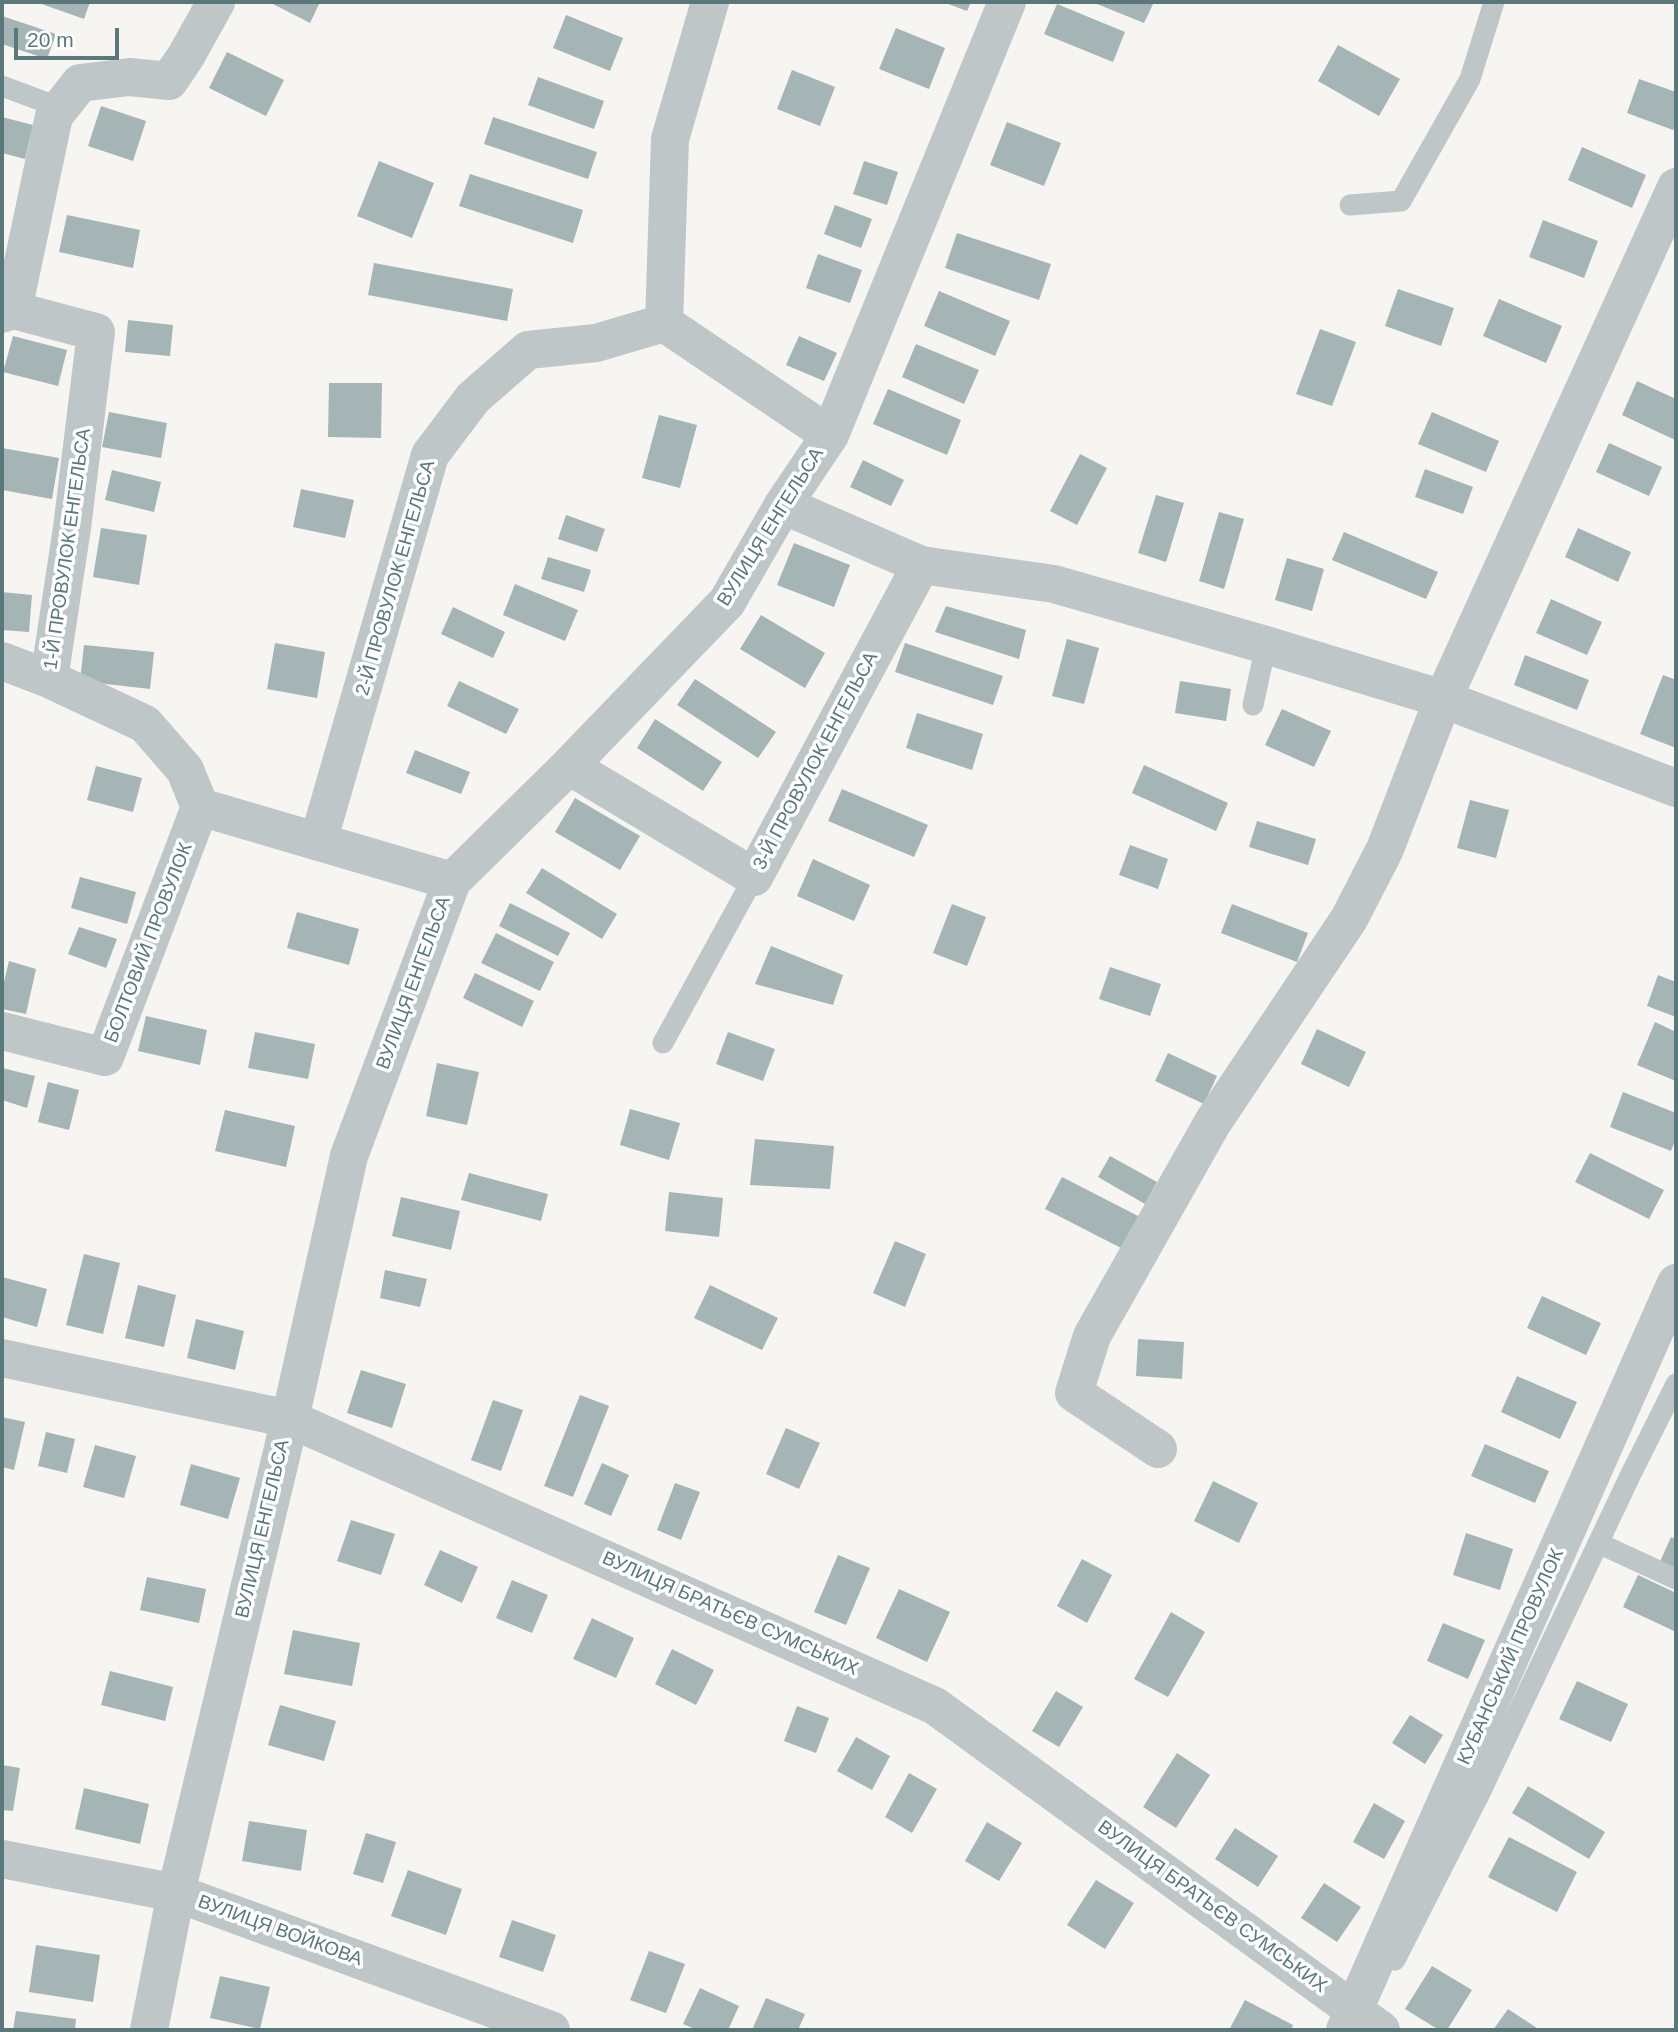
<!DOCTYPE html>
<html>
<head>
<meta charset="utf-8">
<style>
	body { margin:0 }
	#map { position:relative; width:1678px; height:2032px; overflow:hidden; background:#f6f5f2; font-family:Helvetica,sans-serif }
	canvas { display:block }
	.frame { position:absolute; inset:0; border:4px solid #5a777a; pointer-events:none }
	.scale { position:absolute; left:14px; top:28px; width:105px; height:32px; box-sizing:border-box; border:4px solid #5a777a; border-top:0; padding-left:9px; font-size:21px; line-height:24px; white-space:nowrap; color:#5a777a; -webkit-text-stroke:5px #fff; paint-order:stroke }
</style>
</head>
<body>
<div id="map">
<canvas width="1678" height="2032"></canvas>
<div class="frame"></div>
<div class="scale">20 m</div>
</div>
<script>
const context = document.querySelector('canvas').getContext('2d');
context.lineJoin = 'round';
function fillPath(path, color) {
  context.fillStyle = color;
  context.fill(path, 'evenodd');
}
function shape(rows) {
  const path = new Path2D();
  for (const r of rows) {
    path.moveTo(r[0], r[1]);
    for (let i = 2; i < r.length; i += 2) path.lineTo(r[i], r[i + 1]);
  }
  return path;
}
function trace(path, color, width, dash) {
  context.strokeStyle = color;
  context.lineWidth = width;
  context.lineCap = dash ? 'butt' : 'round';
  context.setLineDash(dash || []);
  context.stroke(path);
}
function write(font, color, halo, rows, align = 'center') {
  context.font = font + ' Helvetica,sans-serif';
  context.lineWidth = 7;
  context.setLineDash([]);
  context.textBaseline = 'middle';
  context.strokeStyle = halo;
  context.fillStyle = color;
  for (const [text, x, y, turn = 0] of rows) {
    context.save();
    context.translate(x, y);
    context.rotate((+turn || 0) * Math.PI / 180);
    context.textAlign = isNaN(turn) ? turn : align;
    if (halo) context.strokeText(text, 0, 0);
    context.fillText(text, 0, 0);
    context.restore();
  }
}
fillPath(shape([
	[36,2,90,2,84,19],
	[269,2,320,2,310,23],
	[943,2,971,2,967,11],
	[1092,2,1154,2,1144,23],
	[1057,4,1125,32,1113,62,1044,34],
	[566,15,623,38,610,71,553,48],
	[2,16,56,34,47,59,2,44],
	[896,28,945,48,929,89,879,69],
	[1338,45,1400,79,1379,116,1318,81],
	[227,52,284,80,266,116,209,88],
	[792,70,835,87,820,126,777,109],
	[538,77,604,101,594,129,528,105],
	[1639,79,1676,92,1676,122,1673,130,1627,113],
	[101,106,146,121,133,161,88,146],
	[2,117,33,125,25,159,2,153],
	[493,117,597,152,588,179,484,144],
	[1007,122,1061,143,1044,186,990,165],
	[1582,147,1646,175,1632,208,1568,180],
	[379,161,434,183,412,238,357,216],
	[864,161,898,172,887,205,853,194],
	[470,174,583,210,573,243,459,206],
	[835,205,872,219,861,248,824,234],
	[67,215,140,230,133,268,59,252],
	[1543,220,1598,241,1584,278,1529,257],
	[957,233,1051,264,1039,300,945,268],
	[818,254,862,270,850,303,806,288],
	[374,263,513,289,507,321,368,295],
	[1398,289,1454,308,1441,346,1385,326],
	[939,291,1010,321,995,356,924,326],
	[1499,299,1562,326,1546,363,1483,336],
	[128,320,173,325,170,356,125,352],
	[1320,329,1356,342,1332,406,1296,394],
	[13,336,67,350,58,386,3,372],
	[799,336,837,353,824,381,786,365],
	[916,344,979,370,964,404,902,377],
	[1637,381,1676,399,1675,440,1622,415],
	[329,383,382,383,381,438,328,437],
	[888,389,961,420,947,455,873,424],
	[109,412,167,423,161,458,102,447],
	[1432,412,1499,441,1486,472,1418,444],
	[659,415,697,425,680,488,642,478],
	[1609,443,1662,467,1649,496,1596,472],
	[2,448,59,458,52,499,2,490],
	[1080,454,1107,468,1077,525,1050,511],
	[863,460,904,480,891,506,850,487],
	[1425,469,1473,487,1463,514,1415,497],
	[112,470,161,482,154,512,105,500],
	[301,489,354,500,345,538,293,527],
	[1156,495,1184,503,1166,562,1138,553],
	[1219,512,1244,519,1224,589,1199,581],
	[566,515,605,529,597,552,558,539],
	[101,528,147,535,139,585,93,577],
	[1578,528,1631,552,1618,582,1565,557],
	[1344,532,1438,572,1426,599,1332,560],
	[794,543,850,565,834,607,777,585],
	[548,557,591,570,584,592,541,579],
	[1287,558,1324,569,1312,611,1275,600],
	[515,584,578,610,565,641,503,615],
	[2,592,32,595,29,632,2,630],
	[1551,599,1602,622,1587,655,1536,633],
	[946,606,1026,630,1019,659,935,632],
	[453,607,505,632,493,658,441,634],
	[761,615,825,653,805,688,740,649],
	[1067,639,1099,648,1084,704,1052,696],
	[275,643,325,652,317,698,267,689],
	[905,643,1003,676,993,705,895,672],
	[84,645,154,652,150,689,80,681],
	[1525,655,1589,680,1577,710,1514,685],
	[1663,675,1676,680,1676,748,1640,734],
	[695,679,776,732,758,758,677,705],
	[459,681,519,709,506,734,447,706],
	[1180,681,1231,689,1226,721,1175,713],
	[1282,709,1331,731,1314,767,1265,745],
	[917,713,983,734,972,770,906,748],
	[655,719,722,762,703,791,637,748],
	[415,750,470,772,461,794,406,773],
	[1144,765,1228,803,1216,831,1132,793],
	[96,766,142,778,133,812,87,800],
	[842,789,928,825,914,857,828,821],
	[575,798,640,836,620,870,555,832],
	[1470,800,1509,810,1496,858,1457,848],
	[1257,821,1316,839,1308,865,1249,847],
	[1130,845,1168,859,1158,889,1119,875],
	[813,859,870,885,854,921,797,896],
	[542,868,617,914,602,939,526,893],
	[80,877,136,892,127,924,71,908],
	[510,903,570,933,558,956,499,926],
	[952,904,986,917,967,966,933,953],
	[1232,904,1308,933,1297,962,1221,933],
	[297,912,359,929,349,965,287,948],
	[79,927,117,939,106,968,68,954],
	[496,933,554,962,540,991,481,963],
	[771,946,843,975,833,1005,755,984],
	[9,961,36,969,26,1014,2,1009,2,990],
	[1110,967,1161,984,1150,1016,1099,999],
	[475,973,534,1001,522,1027,463,998],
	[1658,975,1676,982,1676,1017,1647,1006],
	[146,1016,207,1030,200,1065,138,1051],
	[1655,1022,1676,1032,1676,1081,1637,1065],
	[1317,1029,1366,1052,1349,1087,1301,1064],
	[255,1032,315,1044,308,1079,248,1068],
	[728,1032,775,1049,763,1081,716,1064],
	[1168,1053,1217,1076,1204,1104,1155,1081],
	[437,1063,479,1072,467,1125,426,1116],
	[2,1068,35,1076,27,1108,2,1100],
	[48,1082,79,1090,69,1130,38,1122],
	[1623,1092,1676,1113,1676,1138,1671,1151,1610,1127],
	[630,1109,680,1123,669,1160,620,1145],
	[225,1110,295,1126,286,1167,215,1151],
	[755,1139,834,1146,830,1189,750,1185],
	[1590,1153,1664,1190,1649,1219,1575,1182],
	[1110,1156,1157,1182,1145,1204,1098,1177],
	[469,1173,548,1194,541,1221,461,1200],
	[1062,1177,1140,1217,1123,1249,1045,1209],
	[669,1192,723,1198,719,1237,665,1231],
	[401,1197,460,1211,451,1250,392,1236],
	[895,1241,926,1254,905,1307,873,1293],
	[84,1254,120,1263,103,1334,66,1325],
	[385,1270,427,1279,420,1307,380,1298],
	[2,1277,47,1289,37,1327,2,1317],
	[138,1285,176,1295,164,1347,125,1338],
	[710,1285,778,1318,762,1350,694,1318],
	[1542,1296,1601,1323,1586,1355,1527,1328],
	[196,1319,244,1331,235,1370,187,1358],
	[1138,1339,1184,1342,1182,1379,1136,1376],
	[361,1370,406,1384,392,1428,347,1413],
	[1517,1376,1577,1402,1560,1439,1501,1412],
	[580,1395,609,1406,573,1497,544,1486],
	[493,1400,523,1410,501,1471,471,1460],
	[2,1417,25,1422,14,1470,2,1467],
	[786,1428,820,1443,799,1489,766,1474],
	[46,1432,75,1439,67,1473,38,1466],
	[1485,1444,1549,1471,1535,1503,1471,1476],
	[95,1445,136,1456,124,1498,83,1487],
	[602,1463,629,1475,611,1516,584,1504],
	[191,1464,240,1478,228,1519,180,1505],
	[1213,1481,1258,1503,1239,1543,1194,1521],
	[675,1483,700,1492,681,1540,657,1530],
	[351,1520,395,1534,381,1575,337,1561],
	[1466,1533,1513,1549,1500,1590,1453,1575],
	[1671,1537,1676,1539,1676,1572,1659,1564],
	[440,1550,478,1567,462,1603,424,1585],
	[838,1555,870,1568,846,1625,814,1612],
	[1082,1559,1112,1575,1087,1623,1057,1606],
	[1638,1575,1676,1593,1676,1632,1623,1607],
	[147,1577,206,1589,199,1623,140,1610],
	[512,1580,548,1595,532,1633,496,1618],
	[899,1589,950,1612,927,1662,876,1638],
	[1171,1612,1205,1632,1168,1697,1134,1679],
	[592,1618,634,1638,616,1678,573,1659],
	[1443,1623,1485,1640,1468,1679,1427,1661],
	[293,1630,360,1643,352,1686,284,1674],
	[672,1649,714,1670,696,1705,655,1684],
	[110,1671,173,1687,165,1721,101,1705],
	[1577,1681,1628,1704,1611,1742,1559,1719],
	[1056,1691,1083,1707,1059,1747,1032,1731],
	[280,1705,336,1721,324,1761,268,1745],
	[797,1706,829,1718,816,1753,784,1741],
	[1410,1715,1443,1735,1425,1764,1392,1743],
	[856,1737,890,1756,872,1790,837,1771],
	[1177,1753,1210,1775,1176,1828,1143,1807],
	[2,1765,20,1768,13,1811,2,1810],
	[909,1773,937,1789,912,1833,885,1817],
	[1528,1786,1605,1832,1589,1859,1512,1813],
	[84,1788,149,1804,140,1844,75,1829],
	[1374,1803,1405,1821,1384,1859,1353,1842],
	[249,1821,307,1830,301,1871,242,1861],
	[987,1822,1022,1843,999,1881,965,1861],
	[1235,1828,1278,1856,1258,1887,1215,1859],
	[366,1833,396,1842,383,1883,353,1874],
	[1509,1837,1577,1872,1557,1912,1488,1877],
	[408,1870,462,1889,446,1935,391,1916],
	[1096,1880,1134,1903,1105,1949,1067,1925],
	[1324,1883,1361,1907,1337,1942,1301,1918],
	[512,1920,556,1935,543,1972,499,1957],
	[36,1945,100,1955,93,2002,29,1992],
	[649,1951,685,1964,666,2013,630,2000],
	[1432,1966,1472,1990,1447,2030,1439,2030,1405,2009],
	[220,1976,270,1987,260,2029,210,2018],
	[700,1988,739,2006,728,2030,697,2030,683,2024],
	[766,1998,805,2014,798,2030,752,2030],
	[1245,2000,1293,2025,1291,2030,1229,2030],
	[1508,2009,1540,2030,1493,2030],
	[16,2011,76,2019,75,2030,13,2030]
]), '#a5b4b5');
trace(shape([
	[2,86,61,108],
	[1350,205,1401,201,1470,79,1494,2],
	[1253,705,1266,645],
	[663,1043,754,877],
	[1598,1543,1676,1579],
	[1395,1960,1480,1793,1629,1478,1676,1384]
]), '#bec6c7', 21);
trace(shape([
	[13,310,96,332,72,528,49,679,145,724,185,770,200,807,452,881],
	[2,314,13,310,54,116,80,83,129,77,169,81,186,56,216,2],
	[664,323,830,435],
	[783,505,921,565,1054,584,1266,645,1443,699,1676,788],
	[2,661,49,679],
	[569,766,754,877,921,565],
	[318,842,430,455,473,398,528,350,596,343,664,323,670,139,710,2],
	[2,1031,105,1057,200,807],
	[2,1358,290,1419,935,1706,1381,2030],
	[1158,1449,1074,1393,1092,1336,1213,1122,1349,919,1385,849,1443,699,1676,187],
	[2,1859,176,1893,551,2030],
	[149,2030,176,1893,290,1419,349,1156,452,881,569,766,727,602,783,505,830,435,1007,2],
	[1345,2030,1676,1283]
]), '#bec6c7', 38);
write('19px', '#5a777a', '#fff', [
	["ВУЛИЦЯ ЕНГЕЛЬСА",771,527,-58],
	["1-Й ПРОВУЛОК ЕНГЕЛЬСА",68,549,-82],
	["2-Й ПРОВУЛОК ЕНГЕЛЬСА",396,578,-74],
	["3-Й ПРОВУЛОК ЕНГЕЛЬСА",816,761,-62],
	["БОЛТОВИЙ ПРОВУЛОК",149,943,-69],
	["ВУЛИЦЯ ЕНГЕЛЬСА",414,983,-70],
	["ВУЛИЦЯ ЕНГЕЛЬСА",263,1529,-77],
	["ВУЛИЦЯ БРАТЬЄВ СУМСЬКИХ",730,1614,24],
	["КУБАНСЬКИЙ ПРОВУЛОК",1511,1657,-66],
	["ВУЛИЦЯ БРАТЬЄВ СУМСЬКИХ",1212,1907,36],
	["ВУЛИЦЯ ВОЙКОВА",280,1931,20]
]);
</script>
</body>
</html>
